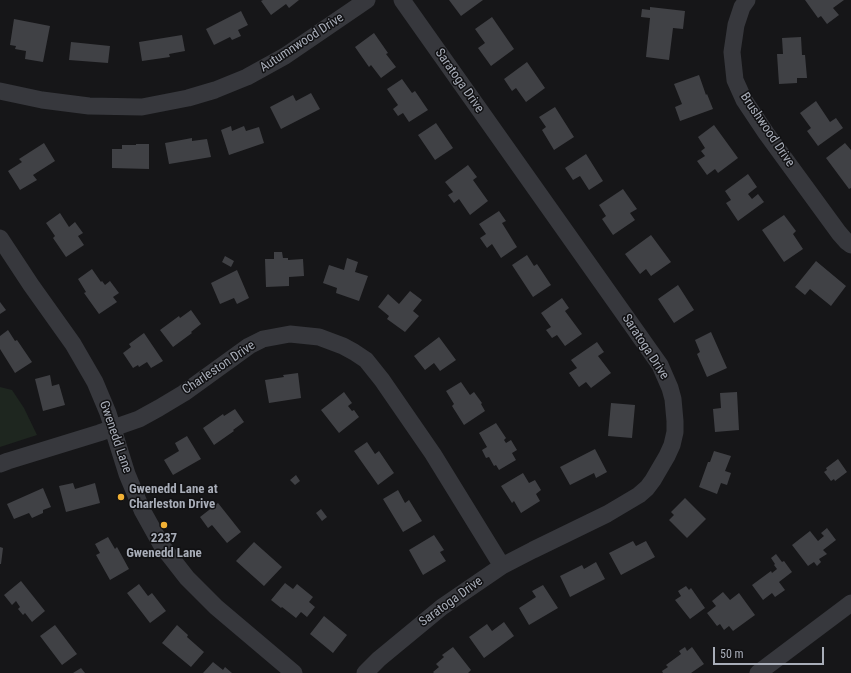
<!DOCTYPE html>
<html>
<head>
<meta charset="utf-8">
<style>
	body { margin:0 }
	#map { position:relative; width:851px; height:673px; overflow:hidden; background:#161618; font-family:"Roboto Condensed",sans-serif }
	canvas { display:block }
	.scale { position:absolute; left:713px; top:647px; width:111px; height:18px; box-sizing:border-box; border:2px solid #a8adb8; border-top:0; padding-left:5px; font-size:12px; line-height:14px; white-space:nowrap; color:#a8adb8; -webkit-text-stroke:3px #111113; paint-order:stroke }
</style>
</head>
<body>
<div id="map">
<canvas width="851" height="673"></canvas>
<div class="scale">50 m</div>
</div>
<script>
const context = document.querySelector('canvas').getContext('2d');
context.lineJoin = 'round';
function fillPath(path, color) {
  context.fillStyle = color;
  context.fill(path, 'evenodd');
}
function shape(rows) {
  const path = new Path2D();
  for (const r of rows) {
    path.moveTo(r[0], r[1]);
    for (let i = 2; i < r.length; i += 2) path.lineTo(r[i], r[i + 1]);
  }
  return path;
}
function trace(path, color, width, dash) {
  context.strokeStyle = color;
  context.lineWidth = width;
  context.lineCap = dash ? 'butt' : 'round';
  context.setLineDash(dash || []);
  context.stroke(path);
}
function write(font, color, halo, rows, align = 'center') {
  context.font = font + ' "Roboto Condensed",sans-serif';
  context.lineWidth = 3;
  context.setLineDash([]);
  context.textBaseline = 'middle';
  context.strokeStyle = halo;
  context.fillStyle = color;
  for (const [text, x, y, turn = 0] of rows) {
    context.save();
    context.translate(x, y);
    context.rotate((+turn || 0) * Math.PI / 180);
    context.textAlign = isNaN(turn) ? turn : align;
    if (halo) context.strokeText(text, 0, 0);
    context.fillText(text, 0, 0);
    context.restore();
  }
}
fillPath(shape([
	[0,387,12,390,24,408,37,435,0,447]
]), '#1e261f');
fillPath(shape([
	[263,0,299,0,289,8,286,4,271,15,261,1],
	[449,0,483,0,461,16],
	[805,0,844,0,833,8,839,15,827,24,821,16,818,18],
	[650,7,685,11,683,29,673,28,669,60,646,57,650,18,641,17,642,9,650,10],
	[241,11,248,25,238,30,241,36,232,40,230,37,214,45,206,29],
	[492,17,514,49,491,66,478,48,485,43,475,29],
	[14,19,50,26,43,62,25,59,26,51,15,49,16,46,10,45],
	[374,33,388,53,386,54,396,67,381,78,371,65,369,67,355,47],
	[182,35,185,51,169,54,170,57,142,61,139,42],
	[801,37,802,55,805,55,807,78,797,78,797,83,779,84,777,54,783,54,782,38],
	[71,42,110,46,108,63,69,60],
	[527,62,545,88,526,102,516,88,512,91,504,79],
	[699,75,706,95,707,94,713,109,680,121,675,107,682,104,674,84],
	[402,79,412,93,415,91,428,110,409,122,403,113,398,116,393,109,398,105,387,89],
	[311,93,320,109,281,129,270,107,293,95,296,101],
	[816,101,830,122,836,118,843,128,818,146,807,131,811,128,800,113],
	[555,107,574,137,554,150,542,130,546,127,539,117],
	[436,123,453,148,435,160,418,135],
	[714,125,738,158,718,173,715,169,707,175,697,161,705,156,701,151,705,148,698,137],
	[231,126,232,131,244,126,246,131,259,127,264,143,229,155,221,130],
	[192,138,192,141,207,139,211,157,169,164,165,143],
	[44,143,55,161,33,175,37,180,20,190,8,171,22,162,19,159],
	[845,143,851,150,851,188,849,189,826,158],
	[136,144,149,144,149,169,112,168,112,149,122,149,122,145,136,145],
	[586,154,603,181,589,190,580,176,573,180,565,168],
	[468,165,477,177,473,180,488,201,470,215,459,199,454,203,448,195,453,192,445,182],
	[748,174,757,187,748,194,752,199,758,194,764,202,738,221,726,203,731,200,725,191],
	[623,189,637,209,630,213,635,220,613,235,602,219,606,216,599,205],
	[499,211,506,221,502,223,517,247,501,258,492,244,487,248,480,238,486,234,479,224],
	[60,213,69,227,75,222,83,233,78,236,84,245,66,257,53,238,55,236,46,223],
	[784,215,796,231,793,234,803,249,784,262,762,230],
	[651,235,671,262,651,276,646,269,640,274,625,254],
	[274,252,282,252,283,258,288,258,288,260,303,259,304,276,289,277,289,286,266,287,265,259,274,259],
	[527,255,534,266,537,264,551,285,533,297,512,265],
	[225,256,234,261,231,267,222,262],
	[347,258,358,262,355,272,368,276,359,301,336,293,337,288,323,283,329,265,344,270],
	[816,261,846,286,831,306,810,289,805,295,795,287],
	[92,269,101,282,102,281,105,285,110,281,119,293,113,297,117,302,99,314,84,293,86,292,78,279],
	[237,270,249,298,237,304,234,298,220,304,211,283],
	[678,285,694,310,674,323,658,299],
	[410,291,422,300,413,311,419,316,405,332,387,319,389,316,378,307,388,294,399,304],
	[562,298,569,308,565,311,582,334,565,346,557,335,552,338,546,330,551,327,541,313],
	[0,302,6,310,0,314],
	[191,310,201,324,191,332,192,333,173,347,160,330,179,316,180,318],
	[8,330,15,341,17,340,32,362,15,373,0,349,0,336],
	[711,332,727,368,707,377,697,354,700,352,695,340],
	[144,333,163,361,151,368,147,362,139,367,138,365,133,368,123,353,131,347,129,344],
	[439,337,456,360,440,371,434,363,425,370,414,356],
	[597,342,604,352,598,356,611,373,591,388,586,382,579,387,569,373,577,368,571,360],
	[298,373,301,398,269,403,265,380,284,377,283,375],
	[50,375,52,386,59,384,65,405,43,411,35,379],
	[461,382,470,395,474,392,482,403,481,404,485,411,464,425,452,406,454,404,446,391],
	[344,392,352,403,348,406,352,411,354,410,359,417,339,433,321,410],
	[737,392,739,430,715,432,713,409,721,408,720,393],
	[611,403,635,405,632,438,608,436],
	[235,409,244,422,233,430,234,431,214,445,203,428,223,414,224,416],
	[496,423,506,438,504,440,506,443,511,440,517,450,512,453,516,460,499,470,496,465,494,466,489,457,486,458,482,450,487,447,479,433],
	[187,436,201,459,173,475,164,460,179,451,175,443],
	[367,442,375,454,379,451,394,473,378,485,354,451],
	[595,449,607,472,596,478,594,473,570,485,560,467],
	[714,451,731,456,725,471,731,473,727,485,721,483,717,494,699,487,708,462,710,462],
	[838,459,847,472,835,481,834,479,831,481,824,472,827,470,826,468],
	[523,473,529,483,535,480,541,490,536,494,540,501,521,513,514,501,512,503,501,486],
	[296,475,300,481,295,485,290,480],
	[73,483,75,489,95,483,100,503,66,512,59,486],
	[43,488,51,507,43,510,43,513,32,518,29,513,14,519,7,504],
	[398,490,405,503,409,500,422,521,403,532,383,499],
	[685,498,706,519,687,538,669,520,674,515,671,512],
	[218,503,241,532,227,543,212,525,208,528,200,517],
	[321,509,327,517,322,521,316,513],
	[827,528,836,540,823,550,827,554,819,559,821,562,817,566,814,562,808,566,792,545,810,531,818,541,824,536,821,533],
	[434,535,444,550,440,552,446,561,423,575,409,550],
	[108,537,115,549,117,547,129,569,110,580,96,555,100,553,95,544],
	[633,541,636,546,646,541,655,557,621,575,609,553],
	[254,542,282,567,264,586,236,561],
	[0,547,3,548,1,564,0,564],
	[776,554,782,562,784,561,792,572,779,582,785,590,775,597,772,593,763,600,752,585,771,571,772,573,777,569,774,565,775,564,771,558],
	[596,562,605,579,570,597,560,576,582,565,584,569],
	[21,581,45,611,32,622,25,613,23,615,18,609,20,607,16,601,12,605,4,595],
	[285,583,293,589,297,584,313,597,309,602,315,607,307,617,301,612,296,618,282,607,281,608,271,600],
	[139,584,148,596,152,593,166,611,150,623,127,593],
	[543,585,558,608,529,625,519,608,536,597,532,591],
	[686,586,689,590,691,588,705,608,690,619,675,600,681,596,678,591],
	[723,592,730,600,739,593,755,615,733,631,729,626,724,630,720,624,717,626,707,613,716,606,712,601],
	[324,616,347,635,333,653,310,634],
	[504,622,514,636,484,658,469,637,487,624,492,631],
	[55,625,77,654,62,665,40,636],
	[177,625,188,635,187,637,204,652,191,667,162,643],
	[453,647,471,670,468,673,434,673,433,672,439,667,436,664,444,657,442,655],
	[685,647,687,651,692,647,704,664,691,673,663,673,662,671,668,667,666,665,681,654,679,651],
	[213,662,223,670,225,667,232,673,203,673],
	[81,668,85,673,73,673]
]), '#404145');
trace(shape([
	[747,0,742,7,736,25,732,52,735,80,744,100,766,133,839,233,847,242,851,245],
	[0,91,42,100,89,106,142,107,188,98,215,90,247,77,285,56,367,0],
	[0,238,31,285,73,344,95,382,108,413,127,474,142,510,162,546,187,578,216,607,294,673],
	[0,464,8,461,99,433,139,419,159,408,184,393,249,346,263,339,290,334,319,337,343,346,354,352,366,360,382,380,433,454,502,566],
	[365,673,379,659,442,607,502,566,533,550,607,514,639,495,647,488,653,480,667,456,672,445,675,432,675,421,673,399,670,388,660,365,402,0],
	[758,673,851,603]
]), '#37383d', 17);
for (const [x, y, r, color] of [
	[121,497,4,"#f2b134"],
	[164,525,4,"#f2b134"]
]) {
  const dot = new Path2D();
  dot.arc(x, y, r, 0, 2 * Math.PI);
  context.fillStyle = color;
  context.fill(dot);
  trace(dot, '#111113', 1.5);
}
write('13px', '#a8adb8', '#111113', [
	["Autumnwood Drive",302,43,-33],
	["Saratoga Drive",459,81,55],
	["Brushwood Drive",767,130,56],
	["Saratoga Drive",645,347,57],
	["Charleston Drive",219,368,-34],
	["Gwenedd Lane",115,437,71],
	["Saratoga Drive",451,602,-36]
]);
write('bold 13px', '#a8adb8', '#111113', [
	["Gwenedd Lane at",129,490],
	["Charleston Drive",129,505],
	["2237",164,539,"center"],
	["Gwenedd Lane",164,554,"center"]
], 'left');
</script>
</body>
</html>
